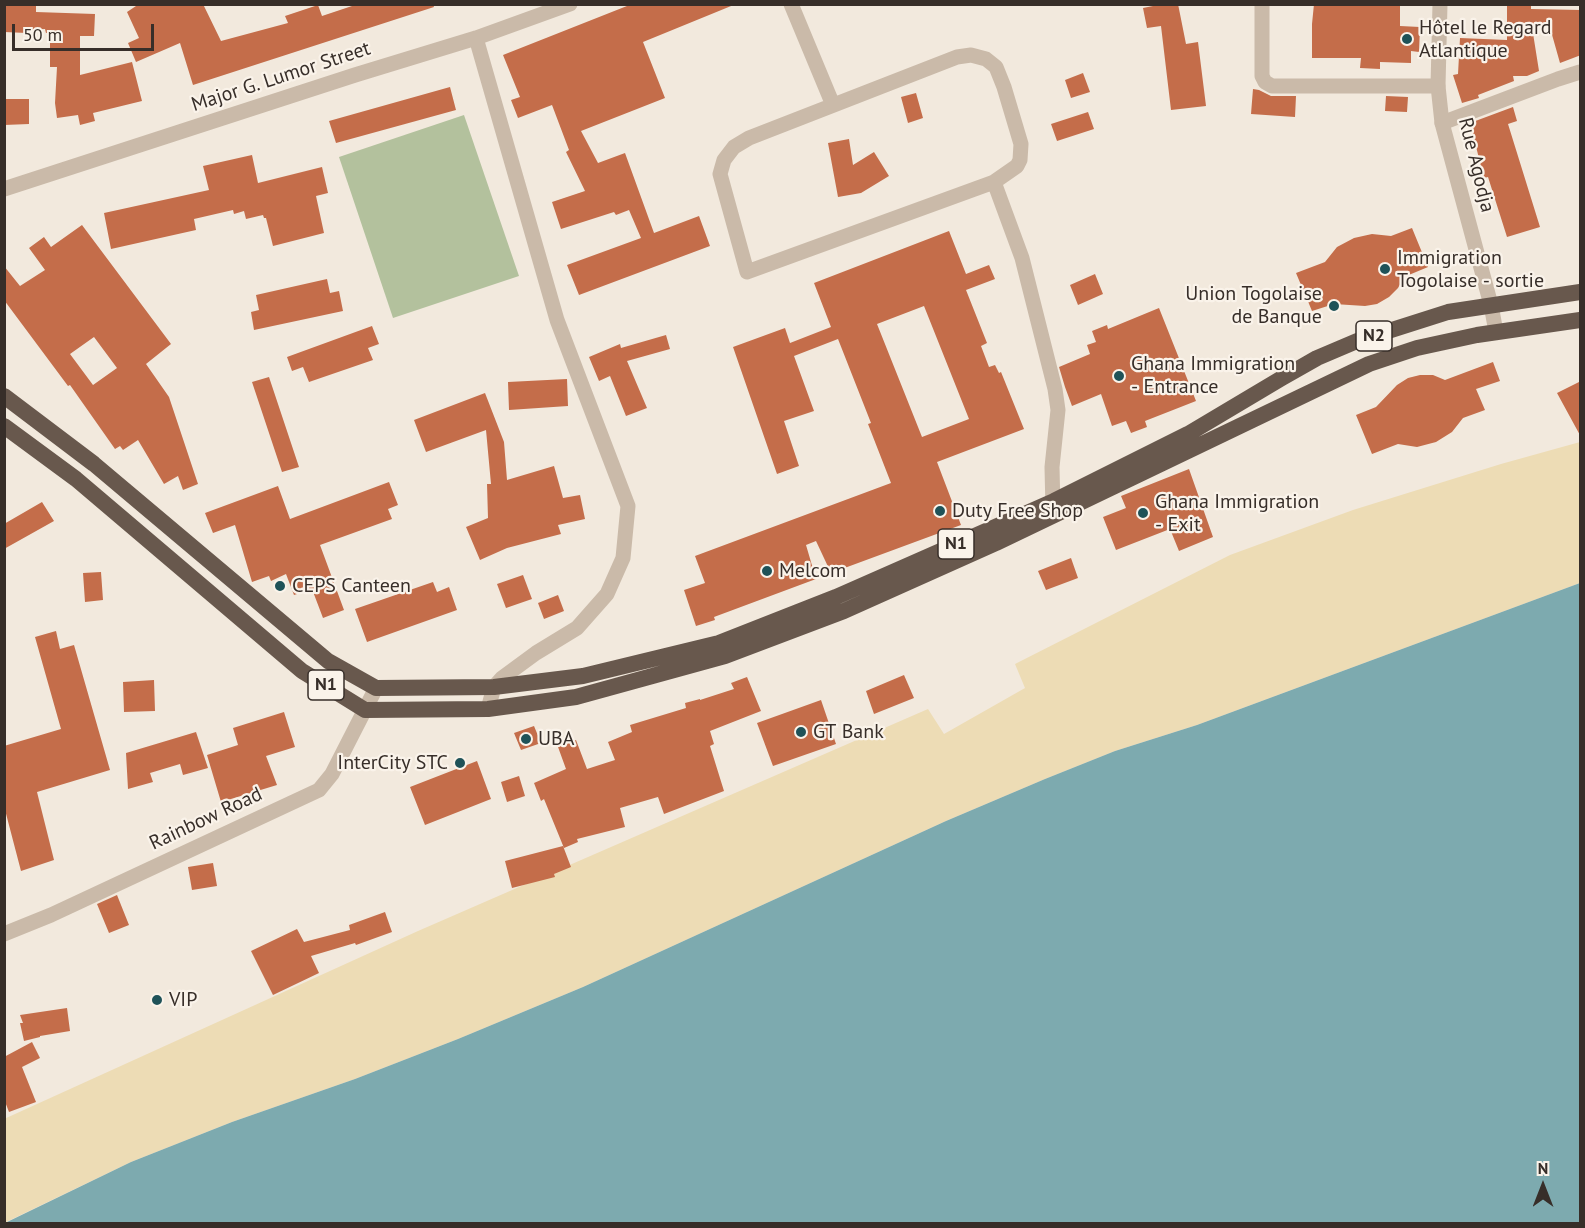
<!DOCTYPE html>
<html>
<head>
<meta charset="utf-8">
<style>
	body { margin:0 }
	#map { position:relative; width:1585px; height:1228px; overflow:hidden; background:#f2e9dd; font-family:"PT Sans",sans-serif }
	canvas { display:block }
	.frame { position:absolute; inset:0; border:6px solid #372e29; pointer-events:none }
	.north { position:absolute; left:1513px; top:1156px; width:60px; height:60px; -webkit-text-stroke:4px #faf3ea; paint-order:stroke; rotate:0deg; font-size:16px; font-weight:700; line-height:24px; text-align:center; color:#372e29 }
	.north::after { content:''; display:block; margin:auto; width:21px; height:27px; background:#372e29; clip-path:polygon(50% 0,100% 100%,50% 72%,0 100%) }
	.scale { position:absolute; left:12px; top:24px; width:142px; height:27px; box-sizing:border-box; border:3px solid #372e29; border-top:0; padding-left:8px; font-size:18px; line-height:21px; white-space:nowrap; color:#372e29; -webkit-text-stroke:4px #faf3ea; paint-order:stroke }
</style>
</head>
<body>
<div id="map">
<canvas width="1585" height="1228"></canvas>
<div class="frame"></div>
<div class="north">N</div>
<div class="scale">50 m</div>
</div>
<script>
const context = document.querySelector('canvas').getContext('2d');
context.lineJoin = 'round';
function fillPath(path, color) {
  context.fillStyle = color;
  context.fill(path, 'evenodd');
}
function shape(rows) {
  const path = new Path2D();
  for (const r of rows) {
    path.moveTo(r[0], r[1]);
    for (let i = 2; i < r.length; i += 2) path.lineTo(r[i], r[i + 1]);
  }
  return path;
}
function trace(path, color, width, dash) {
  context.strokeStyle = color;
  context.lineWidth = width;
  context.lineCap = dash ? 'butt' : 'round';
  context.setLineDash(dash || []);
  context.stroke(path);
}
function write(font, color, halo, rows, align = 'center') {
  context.font = font + ' "PT Sans",sans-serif';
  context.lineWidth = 4.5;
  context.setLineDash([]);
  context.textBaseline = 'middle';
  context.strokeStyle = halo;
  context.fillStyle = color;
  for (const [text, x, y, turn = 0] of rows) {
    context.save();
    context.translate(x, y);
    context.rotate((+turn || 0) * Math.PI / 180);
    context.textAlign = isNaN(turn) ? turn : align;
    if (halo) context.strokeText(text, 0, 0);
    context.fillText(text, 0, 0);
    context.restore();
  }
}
fillPath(shape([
	[464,115,519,276,393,318,339,157]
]), '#b3c19d');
fillPath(shape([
	[1580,442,1580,583,1197,725,1115,751,1045,779,946,821,583,987,458,1039,355,1079,232,1122,131,1162,4,1223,4,1119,418,931,928,709,944,734,1025,688,1015,664,1230,555,1353,510,1501,464]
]), '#eddcb5');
fillPath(shape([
	[1580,583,1580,1223,5,1223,131,1162,232,1122,355,1079,458,1039,583,987,946,821,1045,779,1115,751,1197,725]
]), '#7daaaf');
fillPath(shape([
	[4,4,36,4,36,12,95,14,94,36,80,36,80,75,132,62,142,101,93,113,95,121,80,125,78,115,57,118,55,103,57,67,50,67,50,33,46,33,45,29,27,30,27,33,4,32],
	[139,4,203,4,221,41,288,23,285,16,318,5,322,16,358,4,433,4,434,7,193,85,180,43,136,62,128,43,139,38,127,12],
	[632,4,736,4,643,42,665,98,581,131,598,163,625,153,654,233,699,216,710,246,579,295,567,265,641,238,629,210,616,215,614,212,561,229,552,202,585,191,566,152,569,150,552,105,518,118,511,100,520,97,503,55],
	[1163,4,1178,4,1186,44,1198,42,1206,106,1171,110,1161,26,1147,28,1143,8],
	[1314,4,1400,4,1400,26,1420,27,1419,52,1411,51,1411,63,1380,62,1380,69,1360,68,1361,58,1312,58,1312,24],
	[1507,4,1531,4,1531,9,1581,10,1581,55,1560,63,1549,24,1532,27,1539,71,1527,76,1513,76,1514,81,1478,95,1479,98,1462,103,1453,75,1458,74,1460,38,1507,40],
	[1083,73,1090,92,1071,98,1065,80],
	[450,87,456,110,336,143,329,121],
	[1253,89,1259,90,1271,96,1296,96,1295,117,1251,114],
	[916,93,923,118,908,123,901,97],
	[1386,96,1408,97,1407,112,1385,111],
	[4,99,29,99,29,124,4,125],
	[1513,107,1517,121,1508,124,1540,227,1507,237,1488,177,1484,178,1470,123],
	[1088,112,1094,129,1057,141,1051,124],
	[849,139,853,165,874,152,889,176,861,193,838,197,828,143],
	[252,155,258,183,322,167,328,193,316,196,324,233,273,246,266,218,264,218,263,215,246,219,244,211,234,214,233,210,194,219,196,230,111,249,104,213,209,190,203,166],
	[82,225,171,344,146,364,169,397,198,484,183,490,178,476,164,484,138,440,123,450,120,446,115,449,70,385,68,386,4,300,4,266,20,286,45,270,29,248,44,237,51,247],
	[94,337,117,368,93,385,70,354],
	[1412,228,1428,267,1404,277,1398,288,1389,297,1377,304,1365,306,1334,304,1312,311,1296,273,1325,262,1337,247,1354,238,1372,234,1391,236],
	[949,231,966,274,989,265,995,279,966,290,987,343,981,346,989,367,995,365,999,373,1001,372,1024,429,937,462,961,525,831,573,816,541,806,545,816,579,714,617,715,620,696,626,684,590,705,583,695,556,891,483,868,424,871,423,838,339,794,356,814,411,784,421,799,466,777,474,733,347,785,328,790,343,831,327,814,283],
	[924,306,969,419,922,437,877,324],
	[1095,274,1103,294,1078,305,1070,285],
	[327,279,330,293,339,291,343,311,254,330,251,312,259,310,256,295],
	[1159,308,1196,401,1145,421,1147,427,1131,433,1126,421,1112,426,1101,394,1072,406,1065,387,1059,367,1090,354,1087,345,1096,342,1092,331,1107,325,1108,329],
	[372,326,379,344,368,348,373,360,309,382,303,367,292,371,287,357],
	[666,335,670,349,627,361,647,408,626,416,610,376,599,381,589,357,620,344,621,348],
	[1493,362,1500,381,1476,389,1485,410,1463,418,1452,432,1436,442,1417,447,1398,444,1372,454,1356,415,1376,407,1397,385,1408,378,1420,375,1433,375,1445,380],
	[269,377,299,467,282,472,252,382],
	[567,379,568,406,509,410,508,382],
	[1581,381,1581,437,1557,393],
	[485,393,504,442,507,480,554,466,563,498,580,495,585,519,558,525,561,534,507,548,480,560,466,527,488,518,487,484,491,484,486,430,426,452,414,420],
	[1189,469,1213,537,1179,551,1170,529,1116,550,1103,517,1126,508,1121,496],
	[389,482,398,505,388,509,392,519,320,545,344,610,323,618,312,589,294,595,286,574,271,581,269,576,252,582,235,525,213,533,205,513,278,486,290,519],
	[42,502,54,521,4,549,4,524],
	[1071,558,1078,578,1046,590,1038,571],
	[101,572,103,600,85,602,83,573],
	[523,575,532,599,506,608,497,584],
	[433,582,437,592,449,587,457,610,367,642,355,609],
	[558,595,564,611,544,619,538,603],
	[56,631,60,649,74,645,110,770,37,792,54,860,21,871,4,806,4,746,61,729,35,637],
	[904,675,914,698,874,714,866,691],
	[747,677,761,711,710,731,714,744,710,746,724,791,664,814,658,797,620,808,625,827,577,839,578,842,564,848,544,799,541,801,534,783,566,769,558,747,576,740,587,769,615,760,608,742,632,732,630,725,686,708,685,703,700,699,700,700,734,689,731,683],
	[154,680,155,711,124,712,123,682],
	[821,700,836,744,773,766,757,723],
	[284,712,295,747,266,756,277,785,221,802,207,755,238,745,233,728],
	[534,726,541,743,521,750,514,733],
	[196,732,208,768,183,775,180,764,150,773,153,782,128,789,126,753],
	[477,761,491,799,425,825,410,787],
	[519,776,525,796,507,802,501,782],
	[563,846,571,867,554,874,555,877,512,888,505,861],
	[213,863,217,886,192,890,188,867],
	[117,895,129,925,109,933,97,904],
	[385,912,392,932,356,945,355,943,311,956,319,973,273,995,251,951,297,929,304,942,350,930,349,925],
	[67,1008,70,1031,40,1036,40,1037,24,1041,20,1023,23,1023,20,1015],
	[32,1042,40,1058,22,1067,36,1102,9,1112,4,1099,4,1057]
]), '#c46d4a');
trace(shape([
	[791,4,833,105],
	[476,38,557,320,628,506,623,558,607,594,577,628,536,653,502,678,494,687,488,709],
	[1438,86,1440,4],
	[1442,123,1558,79,1580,72],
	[994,182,1017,166,1020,160,1021,144,1004,87,996,67,986,59,971,55,957,57,749,138,734,147,724,160,720,174,747,272,994,182,1022,258,1055,389,1058,410,1052,467,1053,510],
	[4,189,355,75,476,38,570,4],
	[4,934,51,915,319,790,332,774,376,688]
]), '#cabaa9', 15);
trace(shape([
	[1262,4,1262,76,1265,82,1272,86,1438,86,1442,123,1491,305,1496,332]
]), '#cabaa9', 15);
trace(shape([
	[4,396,94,464,328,661,376,688,494,687,583,676,719,643,836,597,1054,501,1188,434,1282,378,1317,358,1357,341,1448,312,1580,292],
	[4,426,76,479,302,671,365,710,488,709,576,697,725,656,844,611,996,543,1369,364,1417,348,1477,335,1580,320]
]), '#68584d', 16);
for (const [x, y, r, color] of [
	[1407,39,6,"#1f5258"],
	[1385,269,6,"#1f5258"],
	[1334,306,6,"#1f5258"],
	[1119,376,6,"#1f5258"],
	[940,511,6,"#1f5258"],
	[1143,513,6,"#1f5258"],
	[767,571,6,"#1f5258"],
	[280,586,6,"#1f5258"],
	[801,732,6,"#1f5258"],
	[526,739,6,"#1f5258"],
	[460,763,6,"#1f5258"],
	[157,1000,6,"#1f5258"]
]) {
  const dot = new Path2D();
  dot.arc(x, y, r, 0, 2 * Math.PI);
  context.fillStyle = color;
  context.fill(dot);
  trace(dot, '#faf3ea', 2);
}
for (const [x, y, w] of [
	[1374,336,36],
	[956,544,36],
	[326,685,36]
]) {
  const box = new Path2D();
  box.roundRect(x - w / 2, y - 15, w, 30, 4.5);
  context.fillStyle = '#faf3ea';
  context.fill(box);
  trace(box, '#372e29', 1.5);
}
write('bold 18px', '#372e29', null, [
	["N2",1374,336],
	["N1",956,544],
	["N1",326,685]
]);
write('20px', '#372e29', '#faf3ea', [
	["Hôtel le Regard",1419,28],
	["Atlantique",1419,51],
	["Immigration",1397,258],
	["Togolaise - sortie",1397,281],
	["Union Togolaise",1322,294,"right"],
	["de Banque",1322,317,"right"],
	["Ghana Immigration",1131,364],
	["- Entrance",1131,387],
	["Ghana Immigration",1155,502],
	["- Exit",1155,525],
	["Duty Free Shop",952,511],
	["Melcom",779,571],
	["CEPS Canteen",292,586],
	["GT Bank",813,732],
	["UBA",538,739],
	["InterCity STC",448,763,"right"],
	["VIP",169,1000]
], 'left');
write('20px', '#372e29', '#faf3ea', [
	["Major G. Lumor Street",281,77,-18],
	["Rue Agodja",1476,165,76],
	["Rainbow Road",206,819,-25]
]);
</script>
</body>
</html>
